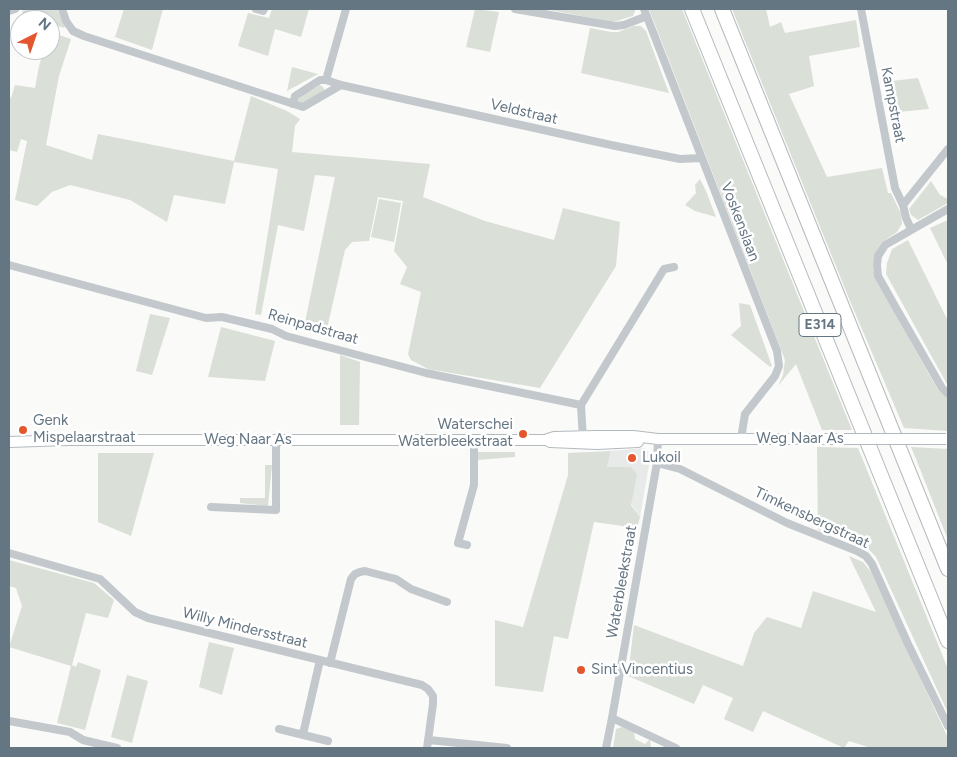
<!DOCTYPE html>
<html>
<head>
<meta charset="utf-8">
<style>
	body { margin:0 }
	#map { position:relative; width:957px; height:757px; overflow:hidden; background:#fafaf8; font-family:Figtree,sans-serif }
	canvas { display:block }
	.frame { position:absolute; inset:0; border:10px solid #657683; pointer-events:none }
	.north { position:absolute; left:10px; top:10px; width:50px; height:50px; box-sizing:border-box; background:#fff; border:1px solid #c1c8cd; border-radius:50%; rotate:41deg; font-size:14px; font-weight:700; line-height:20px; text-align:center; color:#657683 }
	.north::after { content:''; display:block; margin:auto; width:18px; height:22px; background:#e4572e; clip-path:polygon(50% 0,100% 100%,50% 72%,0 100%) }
</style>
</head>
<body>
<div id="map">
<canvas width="957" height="757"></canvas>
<div class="frame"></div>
<div class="north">N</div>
</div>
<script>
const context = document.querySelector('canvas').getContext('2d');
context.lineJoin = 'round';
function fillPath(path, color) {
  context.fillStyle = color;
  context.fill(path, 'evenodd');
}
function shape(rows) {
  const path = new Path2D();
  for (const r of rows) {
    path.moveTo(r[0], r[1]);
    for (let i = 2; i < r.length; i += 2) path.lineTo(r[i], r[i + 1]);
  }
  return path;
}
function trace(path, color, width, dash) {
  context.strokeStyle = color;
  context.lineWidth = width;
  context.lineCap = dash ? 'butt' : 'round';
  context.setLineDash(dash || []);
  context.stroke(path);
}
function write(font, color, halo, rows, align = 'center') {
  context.font = font + ' Figtree,sans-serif';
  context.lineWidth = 5;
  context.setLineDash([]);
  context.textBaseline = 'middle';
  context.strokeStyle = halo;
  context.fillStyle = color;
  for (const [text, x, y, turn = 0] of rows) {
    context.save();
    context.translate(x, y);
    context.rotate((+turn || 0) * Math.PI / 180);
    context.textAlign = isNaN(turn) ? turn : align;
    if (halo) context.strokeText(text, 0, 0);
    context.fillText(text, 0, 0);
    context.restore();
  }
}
fillPath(shape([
	[645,448,649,453,650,459,640,517,607,467,611,451]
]), '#e8e9e9');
fillPath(shape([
	[28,9,57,9,65,27,64,28,50,23,50,20,41,20,23,14,22,11],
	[124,9,163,9,152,50,115,37],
	[272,9,309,9,301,37,275,29,268,56,238,46,248,13,269,18],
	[475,9,499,12,490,52,466,47],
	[550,9,636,9,633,16,613,22,550,10],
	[649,9,682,9,852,430,822,430,796,364,778,386,783,375,785,360],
	[732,9,766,9,770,27,781,22,785,33,856,20,860,47,809,56,814,86,789,94,827,177,882,168,888,193,891,193,901,214,902,224,897,232,882,242,878,248,874,257,873,267,875,279,938,390,948,399,948,431,904,428,850,301],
	[634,26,641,26,646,31,669,93,581,73,590,28,611,32,618,32],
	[50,32,71,39,59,76,46,145,92,160,98,134,234,161,251,96,287,111,300,119,295,126,292,152,430,164,423,197,485,221,554,240,563,208,620,222,616,266,540,388,428,369,411,360,408,354,421,292,400,284,407,267,394,251,403,201,378,197,369,241,352,242,345,250,326,333,304,327,335,177,315,175,304,231,278,225,261,315,255,314,278,169,234,162,225,204,174,195,167,222,130,200,70,185,52,192,37,206,15,200,27,141,21,139,17,152,9,150,9,97,11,98,15,85,35,88,39,66,44,50,50,50],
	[292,67,318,74,287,91],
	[918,78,929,109,888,113,883,82],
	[320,85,324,88,324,91,303,104,300,103,298,101,300,96],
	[700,179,706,191,716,217,695,211,685,205,696,193,695,185],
	[931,181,940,195,948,199,948,203,918,220,911,215,909,209],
	[379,199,401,203,394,242,371,237],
	[948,220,948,265,930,228],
	[908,240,948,321,948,386,886,274,887,263,892,249],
	[739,303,750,305,772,366,770,367,731,335,741,326],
	[150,314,170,318,152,375,136,371],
	[221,327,275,341,265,381,208,377],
	[340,355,360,362,359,425,340,425],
	[817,447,858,448,948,669,948,713,876,557,863,543,818,530],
	[911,447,948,449,948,540,916,459],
	[611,451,607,467,631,467,637,474,631,505,640,517,637,528,594,522,568,639,554,636,543,692,495,686,495,620,523,627,568,475,568,453],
	[476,452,515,452,515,457,477,460],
	[98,453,154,453,131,536,98,522],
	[265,465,272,465,268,506,240,503,240,498,265,498],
	[849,556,863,562,871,572,948,738,948,748,871,748,849,741,844,748,763,711,753,732,724,719,733,698,703,685,694,704,628,676,634,625,743,666,754,633,767,617,801,628,813,591,876,612],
	[9,560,94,583,114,600,108,618,86,613,72,665,76,667,78,662,101,670,85,730,57,723,71,666,9,647,22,606,16,588,9,586],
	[209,642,234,648,222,695,199,687],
	[127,675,148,681,132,743,111,737],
	[622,727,634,731,635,739,645,744,650,739,651,748,613,748,616,729]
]), '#dadfd7');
const secondary = shape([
	[9,442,68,440,545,440,554,437,596,436,633,436,658,439,814,439],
	[550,442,597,444,638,442]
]);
const motorway = shape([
	[692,9,948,641],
	[722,9,948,569]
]);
trace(secondary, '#b3babf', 12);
trace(motorway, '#b4b9bd', 16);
trace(shape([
	[62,9,66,21,73,31,84,36,303,107,341,85],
	[256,9,263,11,264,9],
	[515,9,615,26,624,25,647,16],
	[644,9,777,351,779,366,775,376,745,414,741,439],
	[861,9,895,188,903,205,906,218,911,229],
	[9,11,15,9],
	[326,80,346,9],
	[293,104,295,96,320,80,326,80,341,85,611,145,680,159,701,158],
	[903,205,948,149],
	[948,209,885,245,878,256,877,265,878,276,896,308,942,388,948,394],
	[9,265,206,318,222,317,272,329,286,336,426,373,581,405],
	[581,405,664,269,674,267],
	[581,405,583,440],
	[658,439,657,463,652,491,612,718,676,748],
	[657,463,680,469,787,523,857,551,866,556,872,564,908,644,948,726],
	[211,507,276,510,276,440],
	[467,545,458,543,474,485,474,440],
	[9,553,100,579,135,612,148,618,422,685,428,689,433,696,433,704,427,748],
	[330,663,351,579,355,574,360,572,365,571,396,579,411,589,447,602],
	[9,721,70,732,83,740,117,748],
	[279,729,328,741],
	[303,734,320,660],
	[429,740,507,748],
	[606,748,612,718]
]), '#c3c8cc', 8);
trace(secondary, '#fff', 10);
trace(motorway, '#fff', 14);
const secondaryBridge = shape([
	[814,439,946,439]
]);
trace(secondaryBridge, '#b3babf', 12, []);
trace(secondaryBridge, '#fff', 10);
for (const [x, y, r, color] of [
	[23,430,5,"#e4572e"],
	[523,434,5,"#e4572e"],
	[632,458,5,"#e4572e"],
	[581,670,5,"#e4572e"]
]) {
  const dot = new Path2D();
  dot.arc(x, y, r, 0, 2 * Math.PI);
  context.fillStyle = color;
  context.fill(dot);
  trace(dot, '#fff', 2);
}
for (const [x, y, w] of [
	[820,325,42]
]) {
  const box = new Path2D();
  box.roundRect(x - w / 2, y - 11.5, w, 23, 4);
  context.fillStyle = '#fff';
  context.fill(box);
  trace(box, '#657683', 1);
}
write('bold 14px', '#657683', null, [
	["E314",820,325]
]);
write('15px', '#657683', '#fff', [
	["Kampstraat",893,105,79],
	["Veldstraat",524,112,13],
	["Voskenslaan",740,222,69],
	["Reinpadstraat",313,327,16],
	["Weg Naar As",800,439],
	["Weg Naar As",248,440],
	["Timkensbergstraat",812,518,25],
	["Waterbleekstraat",622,582,-80],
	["Willy Mindersstraat",245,628,14]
]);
write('15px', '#657683', '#fff', [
	["Genk",33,421],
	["Mispelaarstraat",33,438],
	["Waterschei",513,425,"right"],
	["Waterbleekstraat",513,442,"right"],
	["Lukoil",642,458],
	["Sint Vincentius",591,670]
], 'left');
</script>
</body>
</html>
